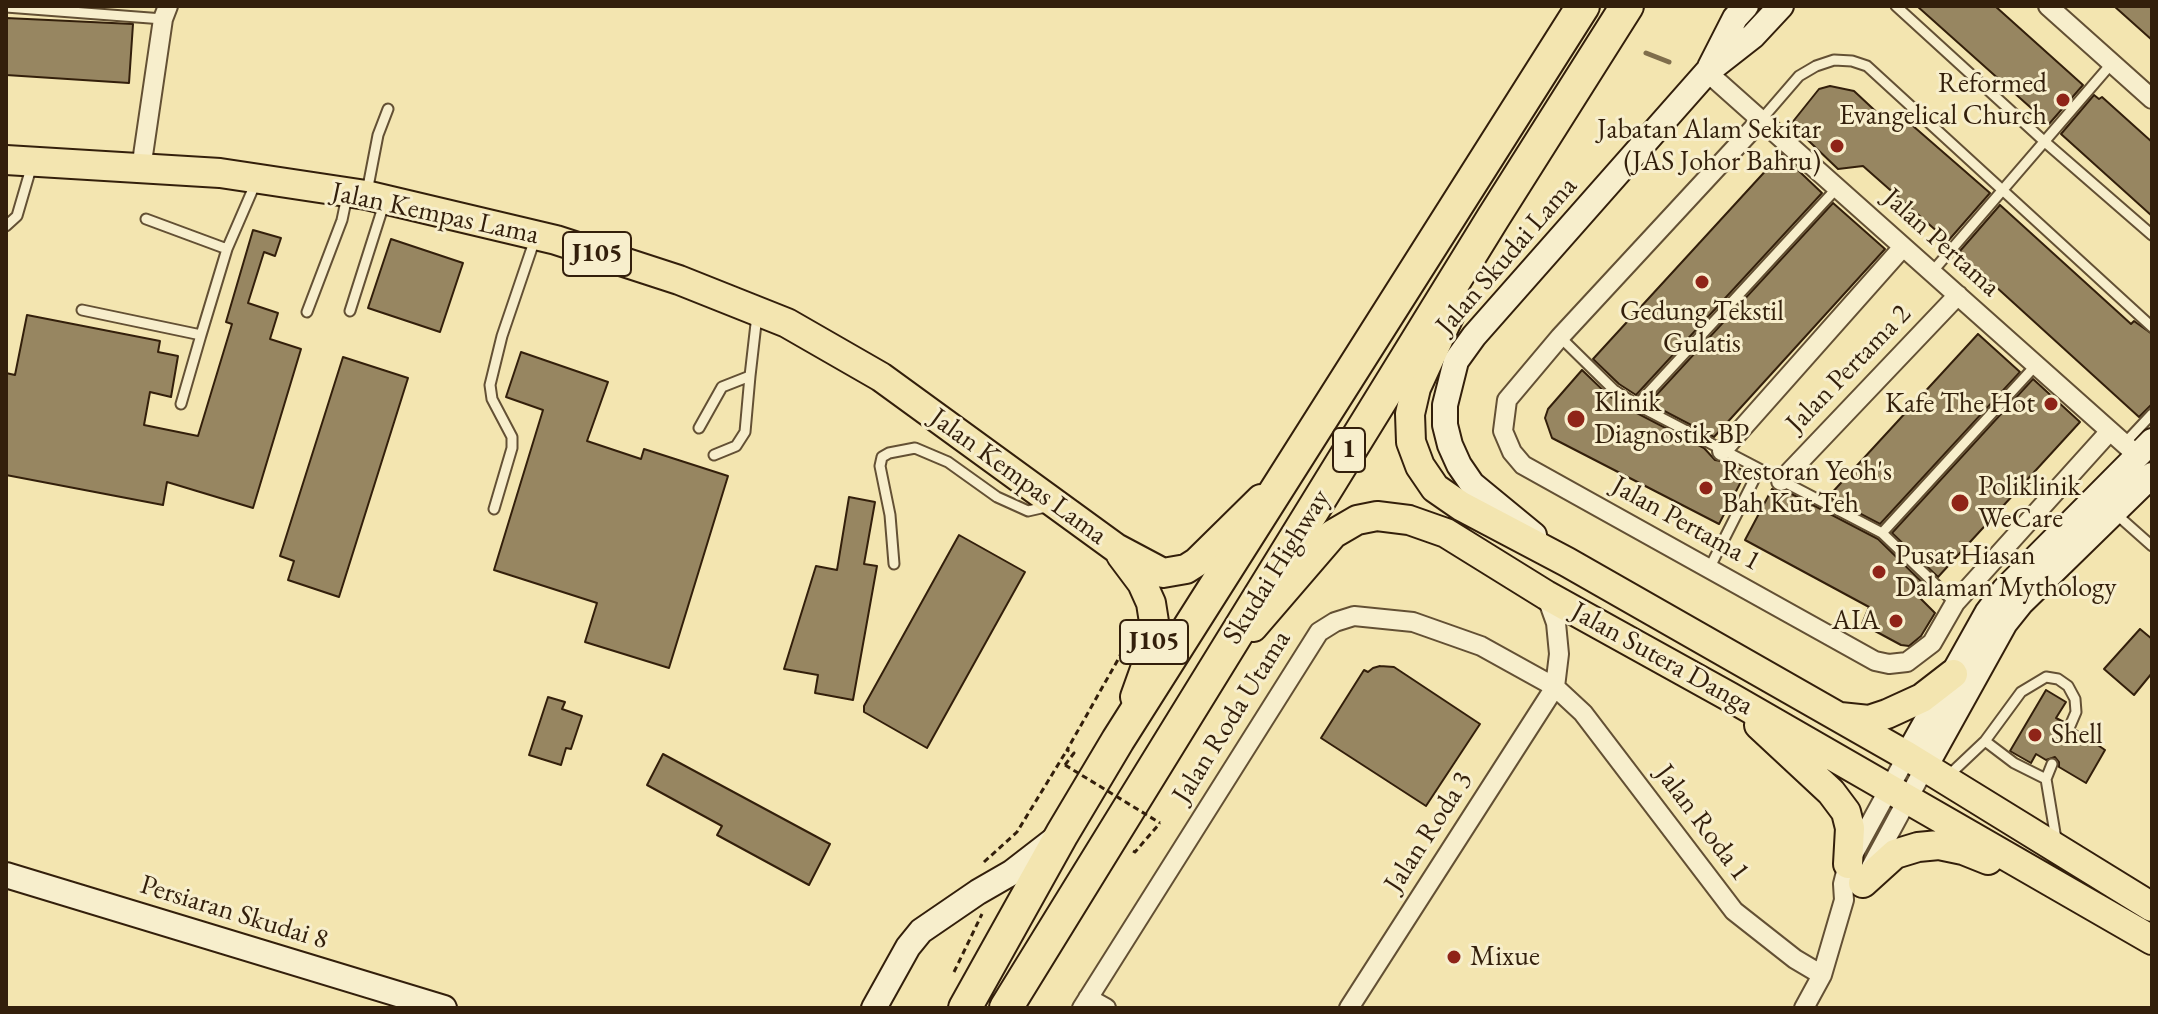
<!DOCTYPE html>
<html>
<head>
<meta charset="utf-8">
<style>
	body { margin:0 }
	#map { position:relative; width:2158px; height:1014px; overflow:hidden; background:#f3e5b0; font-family:"EB Garamond",serif }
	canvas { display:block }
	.frame { position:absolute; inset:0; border:8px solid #331f0b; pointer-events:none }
</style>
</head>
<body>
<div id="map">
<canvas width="2158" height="1014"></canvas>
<div class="frame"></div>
</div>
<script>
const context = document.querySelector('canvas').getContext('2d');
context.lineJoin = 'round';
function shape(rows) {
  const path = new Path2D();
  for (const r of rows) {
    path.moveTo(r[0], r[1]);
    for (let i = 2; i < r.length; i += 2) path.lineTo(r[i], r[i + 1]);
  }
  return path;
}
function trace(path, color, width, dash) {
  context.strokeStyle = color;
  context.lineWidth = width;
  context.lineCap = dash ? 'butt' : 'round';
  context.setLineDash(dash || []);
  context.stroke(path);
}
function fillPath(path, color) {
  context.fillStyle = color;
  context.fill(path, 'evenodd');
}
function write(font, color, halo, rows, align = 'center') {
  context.font = font + ' "EB Garamond",serif';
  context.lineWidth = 6;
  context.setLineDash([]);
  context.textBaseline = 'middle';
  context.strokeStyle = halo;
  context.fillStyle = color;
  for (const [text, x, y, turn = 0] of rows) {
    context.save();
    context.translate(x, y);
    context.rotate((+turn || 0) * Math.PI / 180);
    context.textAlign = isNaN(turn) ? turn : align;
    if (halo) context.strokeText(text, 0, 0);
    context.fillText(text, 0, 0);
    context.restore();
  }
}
trace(shape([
	[1646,53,1669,62]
]), '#7f6e4c', 5);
const building = shape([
	[1917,6,1995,6,2083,85,2049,124,1917,6],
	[2114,6,2152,6,2152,40,2114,6],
	[6,18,133,24,129,83,6,75,6,18],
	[1830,86,1854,91,1884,119,1905,119,1990,193,1948,241,1863,166,1838,169,1791,124,1819,89,1830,86],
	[2094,95,2099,99,2102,97,2152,142,2152,216,2061,134,2094,95],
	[1781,154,1822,193,1636,395,1619,384,1593,359,1781,154],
	[1833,203,1885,249,1714,437,1649,403,1833,203],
	[2000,205,2131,324,2134,321,2152,334,2152,404,2139,417,1961,255,1960,251,2000,205],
	[253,230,281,238,275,256,264,252,248,303,278,313,270,339,301,349,253,508,167,482,163,505,6,475,6,373,15,375,27,315,160,341,158,352,178,356,171,397,150,392,144,425,198,436,232,324,226,322,253,230],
	[391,239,463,263,440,332,368,308,391,239],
	[1978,334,2020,372,1880,524,1828,497,1978,334],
	[521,352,608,382,587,441,641,459,644,449,728,476,669,668,585,642,597,603,494,570,543,410,506,397,521,352],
	[343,357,408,378,339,597,288,580,294,561,280,556,343,357],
	[1582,370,1609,396,1633,411,1704,448,1715,460,1726,462,1746,472,1719,524,1552,438,1545,418,1548,409,1582,370],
	[2033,379,2080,422,1938,577,1892,533,2033,379],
	[1772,489,1779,493,1786,491,1878,539,1928,588,1920,598,1935,613,1921,636,1909,646,1901,645,1862,624,1869,607,1745,540,1772,489],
	[849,497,875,502,864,564,877,566,853,700,815,693,818,675,784,669,816,566,837,570,849,497],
	[959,535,1025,572,927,748,864,712,864,706,959,535],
	[2140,629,2152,639,2152,673,2134,695,2104,669,2140,629],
	[1380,666,1394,667,1480,724,1426,806,1321,738,1364,670,1368,672,1373,668,1380,666],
	[2046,690,2066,702,2056,718,2064,722,2065,731,2072,733,2076,730,2105,750,2086,783,2059,767,2059,762,2055,757,2046,760,2036,754,2031,763,2010,751,2046,690],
	[548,697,565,702,562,709,582,716,571,749,566,748,561,765,529,755,548,697],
	[663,754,830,844,809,885,717,835,722,826,647,785,663,754]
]);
fillPath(building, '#978661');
trace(building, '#331f0b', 2);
const lane = shape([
	[1896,6,2045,142,2152,235],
	[6,7,163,19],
	[1761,120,1799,76,1816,66,1834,60,1852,61,1867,66,2152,327],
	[367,192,378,135,388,109],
	[146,219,227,249],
	[6,226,17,216,29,175,28,165],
	[1932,272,2112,63],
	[82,310,201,335,227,249,256,182],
	[350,311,384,204],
	[307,312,342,220,347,196],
	[1560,337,1614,390,1637,405,1882,533,1955,603],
	[181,404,201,335],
	[1637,405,1837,188],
	[699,428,722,387,750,376,757,315],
	[2124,444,2152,414],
	[714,455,736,446,745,432,750,376],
	[494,509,512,448,512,437,492,399,490,385,502,336,535,239],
	[2116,514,2152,546],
	[1882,533,2036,365],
	[894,564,890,515,880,466,882,457,889,453,915,448,948,462,997,497,1028,511,1050,506],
	[1709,569,1759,470],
	[1985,741,2021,692,2046,677,2058,679,2068,686,2075,699,2076,712,2070,726],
	[1948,776,1985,741,2014,763,2046,779,2056,839],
	[2046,779,2052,764]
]);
const street = shape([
	[2048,6,2152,99],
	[1707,72,2137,455],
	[1761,120,1560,337,1507,400,1503,431,1512,452,1523,465,1875,661,1889,664,1907,662,1932,643,1955,603,2110,431],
	[141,169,163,19,168,6],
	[1722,451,1903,247],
	[1781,481,1958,295],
	[1871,867,1925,767],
	[1088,998,1106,1008],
	[1082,1008,1319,632,1335,622,1354,616,1413,622,1481,646,1555,687,1583,713,1734,911,1795,959,1822,975],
	[1349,1008,1555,687,1559,654,1556,623,1546,595],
	[1804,1008,1822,975,1844,900,1843,884,1848,864,1907,756]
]);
const secondary = shape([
	[1710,67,1735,18,1746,6],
	[1534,535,1472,484,1459,465,1450,445,1445,425,1445,405,1456,361,1474,336,1707,72,1753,36,1781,6],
	[1907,756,1987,613,2005,589,2152,441],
	[1925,767,2005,623,2021,603,2152,475],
	[6,875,444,1008],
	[874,1008,908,947,921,931,978,892,1011,873,1055,839]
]);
const primary = shape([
	[6,160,220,173,366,195,556,240,679,280,787,323,881,377,1116,548,1163,573,1186,569,1197,562,1261,499],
	[1457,299,1416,388,1410,414,1411,442,1420,466,1435,488,1461,506,1567,562,1907,756,2152,907],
	[1121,555,1142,583,1151,603,1154,622,1155,641,1135,697],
	[1253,627,1333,534,1357,520,1377,516,1409,520,1446,533,1546,595,1730,697,2152,940],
	[1840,717,1869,720,1887,714,1922,698,1953,674],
	[1759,725,1831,792,1846,812,1850,828,1848,864],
	[1863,883,1895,854,1918,847,1939,845,1963,850,1988,860]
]);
const highway = shape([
	[965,1008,1062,834,1118,740,1583,6],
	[1006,1008,1493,218,1627,6]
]);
trace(lane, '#635034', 13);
trace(street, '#635034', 22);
trace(secondary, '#331f0b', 28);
trace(primary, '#331f0b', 32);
trace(highway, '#331f0b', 36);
trace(shape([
	[1065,765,1074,753,1067,750,1120,656,1129,625],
	[1133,851,1135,852,1160,823],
	[984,862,1017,832,1067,750],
	[954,972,982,914]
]), '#331f0b', 3, [6, 4]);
trace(lane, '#f7eecc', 9);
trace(street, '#f7eecc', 18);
trace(secondary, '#f7eecc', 24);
trace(primary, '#f3e5b0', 28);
trace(highway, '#f3e5b0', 32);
trace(shape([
	[1065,765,1160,823]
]), '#331f0b', 3, [6, 4]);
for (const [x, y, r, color] of [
	[2063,100,8,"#8f2418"],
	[1837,146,8,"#8f2418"],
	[1702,282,8,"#8f2418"],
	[2051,404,8,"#8f2418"],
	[1576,419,10,"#8f2418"],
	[1706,488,8,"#8f2418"],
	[1960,503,10,"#8f2418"],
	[1879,572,8,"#8f2418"],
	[1896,621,8,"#8f2418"],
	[2035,735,8,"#8f2418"],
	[1454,957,8,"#8f2418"]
]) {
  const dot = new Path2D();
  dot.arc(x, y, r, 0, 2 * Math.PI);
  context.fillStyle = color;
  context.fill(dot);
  trace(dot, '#f7eecc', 3);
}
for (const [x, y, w] of [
	[597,254,68],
	[1349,450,32],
	[1154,642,68]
]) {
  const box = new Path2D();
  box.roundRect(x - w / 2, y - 22, w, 44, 6);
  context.fillStyle = '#f7eecc';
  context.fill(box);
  trace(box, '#331f0b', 2);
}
write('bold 26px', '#331f0b', null, [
	["J105",597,254],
	["1",1349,450],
	["J105",1154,642]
]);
write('28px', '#331f0b', '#f7eecc', [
	["Reformed",2047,84,"right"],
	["Evangelical Church",2047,116,"right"],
	["Jabatan Alam Sekitar",1821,130,"right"],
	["(JAS Johor Bahru)",1821,162,"right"],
	["Gedung Tekstil",1702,312,"center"],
	["Gulatis",1702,344,"center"],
	["Klinik",1594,403],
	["Diagnostik BP",1594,435],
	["Kafe The Hot",2035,404,"right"],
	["Restoran Yeoh's",1722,472],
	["Bah Kut Teh",1722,504],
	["Poliklinik",1978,487],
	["WeCare",1978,519],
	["Pusat Hiasan",1895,556],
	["Dalaman Mythology",1895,588],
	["AIA",1880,621,"right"],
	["Shell",2051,735],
	["Mixue",1470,957]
], 'left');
write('28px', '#331f0b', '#f7eecc', [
	["Jalan Kempas Lama",435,214,12],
	["Jalan Pertama",1941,243,42],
	["Jalan Skudai Lama",1507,256,-49],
	["Jalan Pertama 2",1849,369,-46],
	["Jalan Kempas Lama",1018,477,36],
	["Jalan Pertama 1",1686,524,29],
	["Skudai Highway",1277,567,-58],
	["Jalan Sutera Danga",1662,659,29],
	["Jalan Roda Utama",1232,717,-58],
	["Jalan Roda 1",1702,823,53],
	["Jalan Roda 3",1429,832,-57],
	["Persiaran Skudai 8",234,913,17]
]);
</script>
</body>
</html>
